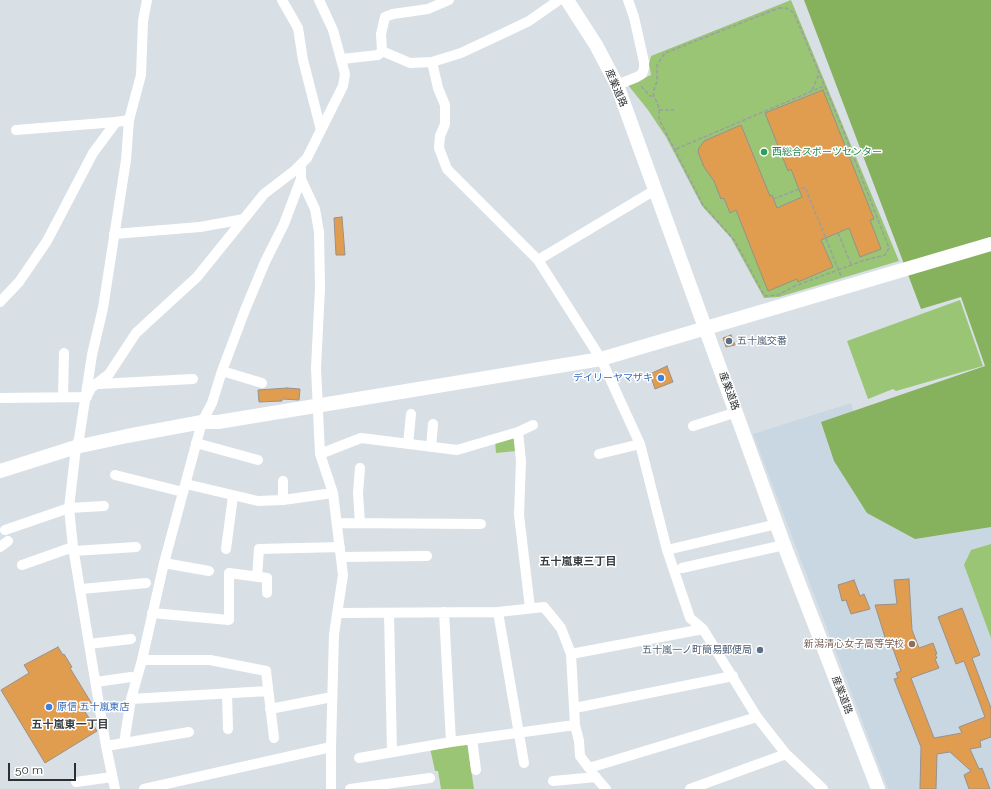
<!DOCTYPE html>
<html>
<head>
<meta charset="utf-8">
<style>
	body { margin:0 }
	#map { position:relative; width:991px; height:789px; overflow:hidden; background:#d8e0e6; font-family:Raleway,sans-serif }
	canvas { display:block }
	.scale { position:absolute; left:8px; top:763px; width:68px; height:18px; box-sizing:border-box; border:2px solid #2d3032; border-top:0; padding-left:5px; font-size:12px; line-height:14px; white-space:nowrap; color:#2d3032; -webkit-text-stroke:3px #fff; paint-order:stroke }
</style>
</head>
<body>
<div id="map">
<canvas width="991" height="789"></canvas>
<div class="scale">50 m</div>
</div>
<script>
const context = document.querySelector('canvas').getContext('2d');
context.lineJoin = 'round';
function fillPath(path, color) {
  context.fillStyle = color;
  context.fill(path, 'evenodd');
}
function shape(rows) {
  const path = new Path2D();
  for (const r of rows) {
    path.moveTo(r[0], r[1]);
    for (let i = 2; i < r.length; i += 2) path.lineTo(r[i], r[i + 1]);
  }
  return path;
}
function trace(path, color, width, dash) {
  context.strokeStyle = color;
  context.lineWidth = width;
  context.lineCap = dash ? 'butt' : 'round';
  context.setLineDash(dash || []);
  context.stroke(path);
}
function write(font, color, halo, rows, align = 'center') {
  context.font = font + ' Raleway,"Noto Sans JP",sans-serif';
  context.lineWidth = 3;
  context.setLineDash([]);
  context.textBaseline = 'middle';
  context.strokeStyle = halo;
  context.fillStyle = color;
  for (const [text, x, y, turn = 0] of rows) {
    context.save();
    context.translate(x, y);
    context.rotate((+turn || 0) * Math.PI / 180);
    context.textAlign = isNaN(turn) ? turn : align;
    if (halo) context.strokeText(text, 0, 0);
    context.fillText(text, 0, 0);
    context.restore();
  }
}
fillPath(shape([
	[851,403,864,445,991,498,991,789,888,789,753,434]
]), '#c9d7e3');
fillPath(shape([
	[791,0,899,261,779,297,764,298,731,238,702,206,666,137,648,110,628,85,651,75,649,64,651,56],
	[960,300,983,366,896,391,893,389,868,399,847,341],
	[515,437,516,451,496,453,495,440],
	[991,544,991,638,964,565,971,550],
	[467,743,474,789,441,789,438,771,435,771,430,748]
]), '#9ac575');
fillPath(shape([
	[804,0,991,0,991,527,915,539,867,513,834,461,821,422,985,366,961,297,921,309]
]), '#86b15d');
const building = shape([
	[823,90,874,219,870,220,881,249,860,257,849,228,821,240,833,267,798,282,797,279,768,291,736,210,730,213,724,198,721,199,714,181,704,167,698,152,699,148,704,141,741,125,770,196,772,195,777,208,802,197,791,169,788,171,765,113,823,90],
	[342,217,345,255,336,255,334,218,342,217],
	[731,335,735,345,726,347,723,338,731,335],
	[667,366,673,382,655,389,650,374,667,366],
	[287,388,300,389,299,400,282,399,282,401,259,402,258,390,287,388],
	[909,579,912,630,919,648,933,643,937,654,935,654,937,658,935,659,939,668,911,678,934,738,962,733,959,727,985,717,964,661,956,664,938,617,962,608,980,655,972,658,991,708,991,737,980,741,981,747,970,749,979,769,982,768,990,789,969,789,964,775,971,771,950,752,937,754,936,789,920,789,921,747,894,679,898,678,896,673,901,671,892,646,888,647,875,605,897,604,894,580,909,579],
	[854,580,860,596,864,594,870,609,851,614,846,600,842,601,838,585,854,580],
	[58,647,63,655,64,654,72,667,70,668,92,704,84,710,97,731,45,763,1,690,29,673,24,665,58,647]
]);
fillPath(building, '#e09d4f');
trace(building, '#98918b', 1);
trace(shape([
	[779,8,786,8,794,13,843,130,889,248,885,255,862,261,795,286,778,295,767,296,764,295,735,241,703,205,659,119,659,108,653,93,657,81,657,65,665,53,779,8],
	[641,86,650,96,654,96],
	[812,90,819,74],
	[659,110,674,110],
	[676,149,824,86],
	[773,199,805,187,841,276],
	[838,233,851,264]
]), '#999fa4', 1.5, [4, 2]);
trace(shape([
	[282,0,298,28,303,60,321,130],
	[382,51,410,63,432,62,461,53,506,32,529,21,559,0],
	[342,59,378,55,382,51,381,34,385,17,393,14,428,9,449,0],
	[432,62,438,88,445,105,445,124,440,136,439,148,447,169,538,260,601,359,640,444,667,550,690,618,703,629,757,717,786,754,823,789],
	[617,85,637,77,642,74,644,68,644,62,634,17,628,0],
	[16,130,116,122],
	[301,164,301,179,315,209,319,232,320,288,316,368,320,454,333,493,343,575,334,634,331,747,331,789],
	[114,234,200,227,244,219],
	[538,260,655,190],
	[0,302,19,282,47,241,93,153,116,122,129,120],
	[222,371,262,383],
	[99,384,193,379],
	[87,396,91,388,109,374,136,333,197,277,264,194,294,171,307,158,343,86,345,74,333,30,319,0],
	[63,397,64,353],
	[0,398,87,397],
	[693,426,737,412],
	[518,432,521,461,519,515,530,608],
	[196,443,258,460],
	[408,444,411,414],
	[431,447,433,424],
	[320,454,361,438,457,450,518,432,533,425],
	[599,454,640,444],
	[115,475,183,492],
	[283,481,283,500],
	[186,484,258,501,283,500,333,493],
	[337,523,481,524],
	[360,523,358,493,360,468],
	[5,530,69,508,104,506],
	[0,547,8,541],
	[226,549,233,496],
	[667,550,777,524],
	[74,551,136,547],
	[341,557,427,556],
	[164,563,209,571],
	[22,565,73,547],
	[682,568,784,545],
	[257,577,259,549,340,547],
	[82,589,146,583],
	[444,612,451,742],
	[498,612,524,763],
	[152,613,229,620,229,573,267,578,267,593],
	[338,613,498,612,544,607,561,628,571,654,575,725,579,741,580,756,589,768,757,717],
	[389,613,392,752],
	[89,644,131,639],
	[571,654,703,629],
	[142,660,210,660,266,671,274,738],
	[96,682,131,677],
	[227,694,228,729],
	[131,699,268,691],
	[575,708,733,676],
	[270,709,332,697],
	[472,739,476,770],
	[124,743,189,732],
	[106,746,124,743,131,699,142,660,164,563,202,422,212,403,222,371,245,310,265,262,284,224,301,179],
	[359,758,451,742,575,725],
	[592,773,606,789],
	[553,781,596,777],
	[76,782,112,777],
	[115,789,106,746,89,644,73,547,69,508,76,447,79,439,92,355,103,308,126,160,129,120,141,75,143,21,147,0],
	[144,789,331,747],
	[350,789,430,778],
	[690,789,786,754]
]), '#fff', 10);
trace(shape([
	[567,0,596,45,617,85,784,545,878,789],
	[0,471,76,447,127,436,202,422,218,422,601,359,991,244]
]), '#fff', 14);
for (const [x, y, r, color] of [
	[764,152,4,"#2e9e5b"],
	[729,341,4,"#5c6f8a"],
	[661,378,4,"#3f7fe0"],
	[912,644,4,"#8d6e63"],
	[760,650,4,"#5c6f8a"],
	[49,707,4,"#3f7fe0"]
]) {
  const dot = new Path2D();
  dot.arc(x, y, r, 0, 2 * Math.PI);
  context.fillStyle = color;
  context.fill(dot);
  trace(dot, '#fff', 1.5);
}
write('10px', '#2d3032', '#fff', [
	["産業道路",616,88,67],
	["産業道路",729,391,70],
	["産業道路",842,695,69]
]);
write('10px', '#27864d', '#fff', [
	["西総合スポーツセンター",772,152]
], 'left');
write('10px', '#4e5e75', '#fff', [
	["五十嵐交番",737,341],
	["五十嵐一ノ町簡易郵便局",752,650,"right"]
], 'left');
write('10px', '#366cbe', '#fff', [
	["デイリーヤマザキ",653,378],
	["原信 五十嵐東店",57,707,"left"]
], 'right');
write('10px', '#785e54', '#fff', [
	["新潟清心女子高等学校",904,644]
], 'right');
write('bold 11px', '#363c41', '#fff', [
	["五十嵐東三丁目",578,562],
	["五十嵐東一丁目",70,725]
]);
</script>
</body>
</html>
